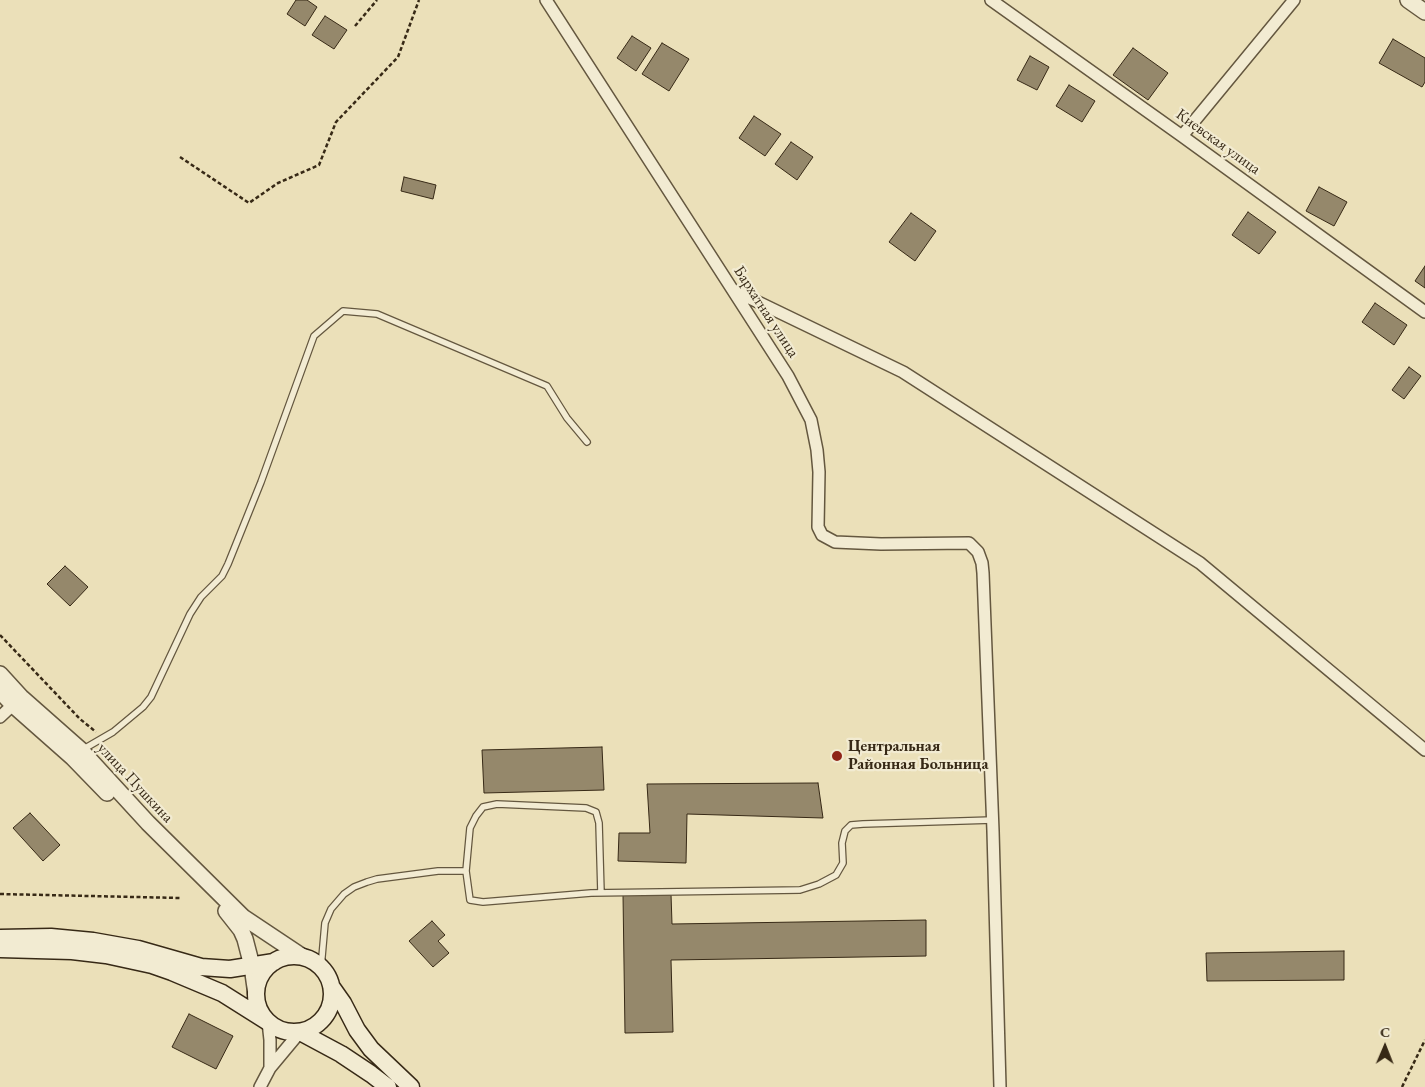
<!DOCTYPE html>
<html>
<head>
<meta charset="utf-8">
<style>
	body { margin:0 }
	#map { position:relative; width:1425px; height:1087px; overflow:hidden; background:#ebe0b9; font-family:"EB Garamond",serif }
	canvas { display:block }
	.north { position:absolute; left:1360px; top:1022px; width:50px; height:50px; -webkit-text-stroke:4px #f2ebd2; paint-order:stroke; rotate:1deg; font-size:14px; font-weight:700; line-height:20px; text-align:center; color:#372916 }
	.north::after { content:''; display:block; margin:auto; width:18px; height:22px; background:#372916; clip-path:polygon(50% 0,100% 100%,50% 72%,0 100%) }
</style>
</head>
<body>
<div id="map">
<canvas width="1425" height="1087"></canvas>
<div class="north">С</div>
</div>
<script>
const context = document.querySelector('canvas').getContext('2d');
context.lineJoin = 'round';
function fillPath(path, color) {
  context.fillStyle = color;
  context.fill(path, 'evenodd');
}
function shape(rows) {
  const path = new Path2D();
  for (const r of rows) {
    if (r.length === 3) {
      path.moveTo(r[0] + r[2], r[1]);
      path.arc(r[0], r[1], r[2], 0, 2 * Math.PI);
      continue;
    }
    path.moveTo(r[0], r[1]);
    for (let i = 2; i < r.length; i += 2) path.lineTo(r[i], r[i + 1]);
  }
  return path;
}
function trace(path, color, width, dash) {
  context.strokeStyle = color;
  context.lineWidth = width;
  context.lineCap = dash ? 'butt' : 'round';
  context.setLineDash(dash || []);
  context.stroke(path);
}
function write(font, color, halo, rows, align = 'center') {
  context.font = font + ' "EB Garamond",serif';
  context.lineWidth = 4.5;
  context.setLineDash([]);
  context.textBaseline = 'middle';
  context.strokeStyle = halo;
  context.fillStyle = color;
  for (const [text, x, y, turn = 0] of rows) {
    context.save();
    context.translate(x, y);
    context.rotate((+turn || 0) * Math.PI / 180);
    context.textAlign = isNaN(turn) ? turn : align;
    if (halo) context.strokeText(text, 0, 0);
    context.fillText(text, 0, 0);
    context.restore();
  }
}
const building = shape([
	[296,0,307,0,317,7,305,26,287,14,296,0],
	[325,16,347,30,334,49,312,35,325,16],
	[632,36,651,48,636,71,617,58,632,36],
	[1393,39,1425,58,1425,82,1422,87,1379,63,1393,39],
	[662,43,689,59,669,91,642,74,662,43],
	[1133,48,1168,73,1148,100,1113,75,1133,48],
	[1030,56,1049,67,1037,90,1017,80,1030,56],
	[1069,85,1095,101,1082,122,1056,106,1069,85],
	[754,116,781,134,765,156,739,138,754,116],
	[791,142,813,157,797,180,775,164,791,142],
	[404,177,436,185,433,199,401,191,404,177],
	[1319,187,1347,202,1334,226,1306,211,1319,187],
	[1248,212,1276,232,1259,254,1232,235,1248,212],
	[911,213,936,231,915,261,889,242,911,213],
	[1425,266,1425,288,1415,281,1425,266],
	[1375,303,1407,325,1394,345,1362,322,1375,303],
	[1409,367,1421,376,1404,399,1392,390,1409,367],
	[65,566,88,587,70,606,47,584,65,566],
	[602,747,604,790,484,793,482,750,602,747],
	[818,783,823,818,687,814,686,863,618,861,619,833,650,833,647,784,818,783],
	[30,813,60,845,43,861,13,828,30,813],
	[671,894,672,924,926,920,926,956,671,960,673,1032,625,1033,623,895,671,894],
	[432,921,445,935,438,941,449,953,433,967,409,941,432,921],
	[1344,951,1344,980,1207,981,1206,953,1344,951],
	[189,1014,233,1036,216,1069,172,1047,189,1014]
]);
fillPath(building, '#95886b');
trace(building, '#372916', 1);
const service = shape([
	[82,750,113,732,143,707,151,697,190,614,201,597,222,576,228,564,261,482,314,336,343,311,377,314,547,386,567,418,587,442],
	[466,871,470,828,476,816,483,807,497,804,586,808,596,812,599,823,601,893],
	[321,968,325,923,331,909,344,894,354,887,367,882,377,879,438,871,466,871,470,900,483,902,591,893,800,890,819,884,836,875,843,863,842,843,845,831,851,825,863,824,993,820]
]);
const minor = shape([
	[546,0,788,376,811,420,817,450,819,472,818,527,822,535,835,542,881,544,969,543,978,552,982,563,983,573,993,831,1000,1087],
	[991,0,1182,136,1425,312],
	[1182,136,1294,0],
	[733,290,903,372,1200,563,1425,750],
	[0,717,19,699],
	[268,1022,270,1040,270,1068],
	[260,1087,270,1068,300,1032]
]);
const tertiary = shape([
	[1408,0,1425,12],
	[0,674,21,697,81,750,148,823,243,917,303,957],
	[0,691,13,705,73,758,107,793],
	[226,911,241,930,245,939,252,966,256,995]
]);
const secondary = shape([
	[0,938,51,937,93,941,138,949,201,967,230,969,274,962],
	[0,949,72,951,106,955,152,965,172,972,222,993,268,1022],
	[294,994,38],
	[331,986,343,1003,357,1030,371,1049,411,1087],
	[300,1032,341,1054,371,1074,388,1087]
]);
trace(service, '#64573f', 8);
trace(minor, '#64573f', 14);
trace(tertiary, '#64573f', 18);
trace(secondary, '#372916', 19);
trace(shape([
	[355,26,377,0],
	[180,157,249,203,278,183,319,165,336,122,398,57,419,0],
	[0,635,80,719,96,732],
	[0,894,180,898],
	[1402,1087,1425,1040]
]), '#372916', 2.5, [4, 2.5]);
trace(service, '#f2ebd2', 5.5);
trace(minor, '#f2ebd2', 11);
trace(tertiary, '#f2ebd2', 15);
trace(secondary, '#f2ebd2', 16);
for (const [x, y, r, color] of [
	[837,756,6,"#8f2418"]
]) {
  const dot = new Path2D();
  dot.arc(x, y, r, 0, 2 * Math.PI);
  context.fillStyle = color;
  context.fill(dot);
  trace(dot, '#f2ebd2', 2);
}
write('16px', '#372916', '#f2ebd2', [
	["Киевская улица",1218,142,36],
	["Бархатная улица",766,312,57],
	["улица Пушкина",135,783,47]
]);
write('bold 16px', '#372916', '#f2ebd2', [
	["Центральная",848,747],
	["Районная Больница",848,765]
], 'left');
</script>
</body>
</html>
